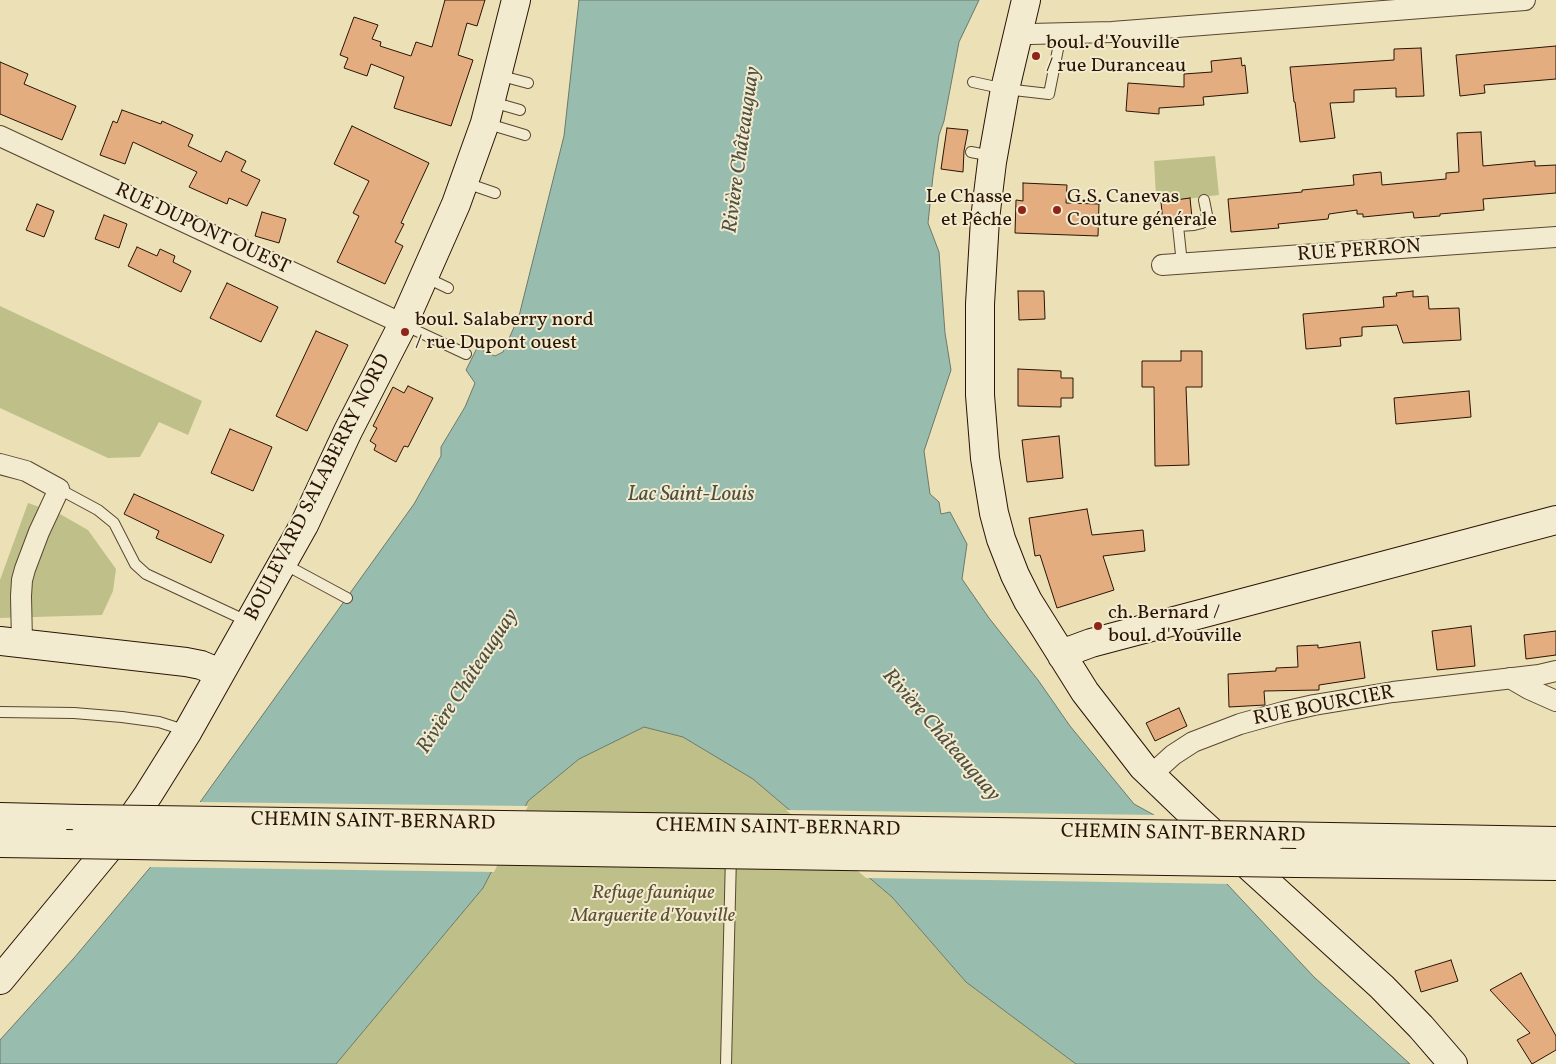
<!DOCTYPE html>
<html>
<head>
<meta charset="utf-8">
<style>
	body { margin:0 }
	canvas { display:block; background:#ebe0b6 }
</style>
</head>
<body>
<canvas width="1556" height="1064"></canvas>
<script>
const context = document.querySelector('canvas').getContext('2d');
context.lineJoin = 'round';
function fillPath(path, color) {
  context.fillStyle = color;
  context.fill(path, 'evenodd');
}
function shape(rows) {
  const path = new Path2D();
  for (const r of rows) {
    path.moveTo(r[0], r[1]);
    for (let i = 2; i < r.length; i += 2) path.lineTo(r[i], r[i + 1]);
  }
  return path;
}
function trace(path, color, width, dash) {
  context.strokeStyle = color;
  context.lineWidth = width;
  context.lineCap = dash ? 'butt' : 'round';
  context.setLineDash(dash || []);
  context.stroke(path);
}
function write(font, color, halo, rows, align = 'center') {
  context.font = font + ' Vollkorn,serif';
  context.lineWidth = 4;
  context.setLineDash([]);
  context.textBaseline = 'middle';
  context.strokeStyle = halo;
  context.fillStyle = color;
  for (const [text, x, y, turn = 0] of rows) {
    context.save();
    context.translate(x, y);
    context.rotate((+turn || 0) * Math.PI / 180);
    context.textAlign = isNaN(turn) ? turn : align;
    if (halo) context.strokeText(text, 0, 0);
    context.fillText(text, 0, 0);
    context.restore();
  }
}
fillPath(shape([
	[1215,156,1219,195,1161,202,1156,196,1154,161],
	[0,306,202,401,188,435,159,422,140,457,108,458,0,408],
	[28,503,60,514,88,530,116,569,113,591,102,615,0,618,0,580],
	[644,727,683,737,753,779,892,897,966,982,1076,1064,336,1064,483,888,528,801,579,759]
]), '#bfc089');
const water = shape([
	[579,0,979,0,959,42,944,121,939,135,933,176,928,223,939,252,945,333,951,370,924,451,930,494,939,502,941,514,950,512,967,544,962,579,989,618,1038,680,1070,726,1134,804,1154,815,1227,884,1314,977,1410,1064,1076,1064,966,982,892,897,753,779,683,737,644,727,579,759,528,801,483,888,336,1064,0,1064,0,1040,74,958,170,844,414,504,441,456,441,447,465,407,475,383,466,370,477,348,495,356,503,352,519,316,564,136,579,0]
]);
fillPath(water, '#98bdaf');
trace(water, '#6c796b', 1);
fillPath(shape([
	[198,802,528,806,494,872,148,867,168,843],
	[786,810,1158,815,1231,884,866,878]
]), '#ebe0b6');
const building = shape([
	[445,0,485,0,477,26,467,23,458,55,473,60,451,126,394,108,404,77,371,64,367,76,344,68,348,58,340,55,354,17,378,25,372,39,381,42,380,46,411,56,416,42,432,47,445,0],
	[1556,46,1556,79,1484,85,1485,93,1460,96,1456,55,1556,46],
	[1421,48,1424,96,1396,97,1396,88,1354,90,1354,102,1330,103,1335,138,1300,142,1295,102,1294,102,1290,67,1394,60,1394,49,1421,48],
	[1241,58,1242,66,1245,65,1248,93,1203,97,1204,105,1159,108,1159,114,1126,111,1128,83,1184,87,1184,74,1212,72,1211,61,1241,58],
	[0,62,28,74,24,84,76,106,62,140,0,114,0,62],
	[122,110,161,124,162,121,193,135,188,146,221,162,226,151,246,161,241,171,260,180,247,206,229,198,227,204,189,187,197,172,133,142,125,164,100,155,113,121,117,123,122,110],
	[352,126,429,163,401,223,404,224,395,242,403,246,385,284,337,262,359,216,353,213,369,181,334,164,352,126],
	[947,128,968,130,964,151,963,172,941,169,947,128],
	[1481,132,1483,166,1535,161,1535,166,1556,165,1556,193,1483,199,1484,210,1440,214,1440,216,1414,218,1413,212,1363,217,1363,214,1357,214,1357,210,1329,214,1328,219,1278,224,1279,228,1231,232,1228,199,1302,192,1302,190,1354,185,1353,175,1381,172,1382,185,1446,179,1446,173,1459,172,1457,133,1481,132],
	[1023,183,1067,185,1066,203,1099,204,1098,236,1015,233,1016,200,1023,201,1023,183],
	[1190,198,1192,218,1178,219,1172,222,1163,223,1161,202,1190,198],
	[37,204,54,211,44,237,26,230,37,204],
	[262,212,286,219,279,243,255,236,262,212],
	[104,215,127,224,119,248,95,239,104,215],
	[137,247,157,256,160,249,175,256,173,262,191,271,181,292,128,266,137,247],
	[227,283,278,307,261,342,210,318,227,283],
	[1018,291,1044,291,1045,319,1019,320,1018,291],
	[1413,291,1413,297,1428,296,1429,309,1459,308,1461,340,1403,343,1397,325,1362,327,1362,336,1340,338,1341,346,1306,349,1303,314,1384,307,1383,297,1397,296,1396,293,1413,291],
	[316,331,348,345,307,431,276,416,316,331],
	[1181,351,1202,351,1202,387,1186,387,1189,465,1155,466,1154,387,1142,387,1142,361,1181,361,1181,351],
	[1018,369,1061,371,1061,378,1073,378,1073,398,1061,398,1061,407,1018,406,1018,369],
	[408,386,433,398,408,447,404,446,396,462,374,450,376,445,370,441,377,428,373,426,393,387,404,393,408,386],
	[1469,391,1471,417,1396,424,1394,398,1469,391],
	[230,429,272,447,253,491,211,473,230,429],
	[1059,436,1063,478,1027,482,1022,440,1059,436],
	[134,494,224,535,211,563,156,538,159,531,124,514,134,494],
	[1087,509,1092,535,1143,530,1145,551,1103,556,1114,590,1057,608,1040,555,1035,556,1029,518,1087,509],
	[1471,626,1475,666,1437,670,1432,631,1471,626],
	[1556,631,1556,655,1526,659,1524,635,1556,631],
	[1360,642,1365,678,1319,685,1319,690,1264,691,1265,705,1229,707,1228,674,1276,671,1276,668,1298,667,1297,646,1318,645,1318,648,1360,642],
	[1179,708,1187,726,1155,741,1146,723,1179,708],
	[1451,960,1458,981,1421,992,1415,971,1451,960],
	[1521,973,1556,1036,1556,1050,1532,1064,1517,1040,1530,1033,1490,990,1521,973]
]);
fillPath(building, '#e4ad80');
trace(building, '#2a1404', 1);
const lane = shape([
	[498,75,528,83],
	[973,82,1005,89,1049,94,1058,49,1058,33],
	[492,102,520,110],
	[485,123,525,135],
	[971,152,992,156],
	[466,183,495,193],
	[1182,264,1178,226,1194,225,1202,223,1205,219,1207,215,1204,200],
	[425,277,448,288],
	[404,325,466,354],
	[59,489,98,510,114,523,135,564,146,574,249,622],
	[284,564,347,598],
	[0,712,74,713,122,717,159,722,187,731],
	[726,1064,731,855]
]);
const street = shape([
	[1018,31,1030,34,1112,32,1525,0],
	[0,136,403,324],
	[1162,265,1556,237],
	[0,464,26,471,59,489,39,532,25,569,22,580,21,596,22,642],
	[1510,678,1529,689,1556,701],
	[1151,775,1173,755,1193,742,1240,724,1283,712,1314,705,1393,692,1539,675,1556,671]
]);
const secondary = shape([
	[1026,0,1005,89,992,162,985,219,980,304,980,395,985,458,994,513,1001,539,1015,575,1028,601,1085,692,1143,767,1196,818,1382,987,1421,1027,1453,1064],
	[0,641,186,662,201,665,220,673],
	[1062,656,1072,650,1091,643,1556,520],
	[0,817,82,819],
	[1274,836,1556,841],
	[0,843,66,844],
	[1296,863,1556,866],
	[0,980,123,831,148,795,188,731,304,525,348,431,403,324,456,204,485,123,516,0]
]);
trace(lane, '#5a4730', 12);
trace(street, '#5a4730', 22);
trace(secondary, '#2a1404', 30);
trace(lane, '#f2ebd0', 10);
trace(street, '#f2ebd0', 20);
trace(secondary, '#f2ebd0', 28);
const secondaryBridge = shape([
	[82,819,1274,836],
	[66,844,1296,863]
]);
trace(secondaryBridge, '#2a1404', 30, []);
trace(secondaryBridge, '#f2ebd0', 28);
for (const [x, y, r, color] of [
	[1036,56,5,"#8f2418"],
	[1022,210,5,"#8f2418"],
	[1057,210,5,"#8f2418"],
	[405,332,5,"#8f2418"],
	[1098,626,5,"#8f2418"]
]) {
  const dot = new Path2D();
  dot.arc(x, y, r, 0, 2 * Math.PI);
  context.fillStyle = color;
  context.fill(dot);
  trace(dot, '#f2ebd0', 2);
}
write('20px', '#2a1404', '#f2ebd0', [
	["boul. d'Youville",1046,44],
	["/ rue Duranceau",1046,67],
	["Le Chasse",1012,198,"right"],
	["et Pêche",1012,221,"right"],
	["G.S. Canevas",1067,198],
	["Couture générale",1067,221],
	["boul. Salaberry nord",415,321],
	["/ rue Dupont ouest",415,344],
	["ch. Bernard /",1108,614],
	["boul. d'Youville",1108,637]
], 'left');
write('20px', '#2a1404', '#f2ebd0', [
	["RUE DUPONT OUEST",202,230,25],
	["RUE PERRON",1359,252,-4],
	["BOULEVARD SALABERRY NORD",319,488,-63],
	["RUE BOURCIER",1324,707,-11],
	["CHEMIN SAINT-BERNARD",373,823,1],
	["CHEMIN SAINT-BERNARD",778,829,1],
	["CHEMIN SAINT-BERNARD",1183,835,1]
]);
write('italic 20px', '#5e5033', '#f2ebd0', [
	["Refuge faunique",653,894],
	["Marguerite d'Youville",653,917]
]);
write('italic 21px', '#504f40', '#f2ebd0', [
	["Rivière Châteauguay",743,150,-82],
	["Lac Saint-Louis",691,496],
	["Rivière Châteauguay",469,682,-57],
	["Rivière Châteauguay",940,736,49]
]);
</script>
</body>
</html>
